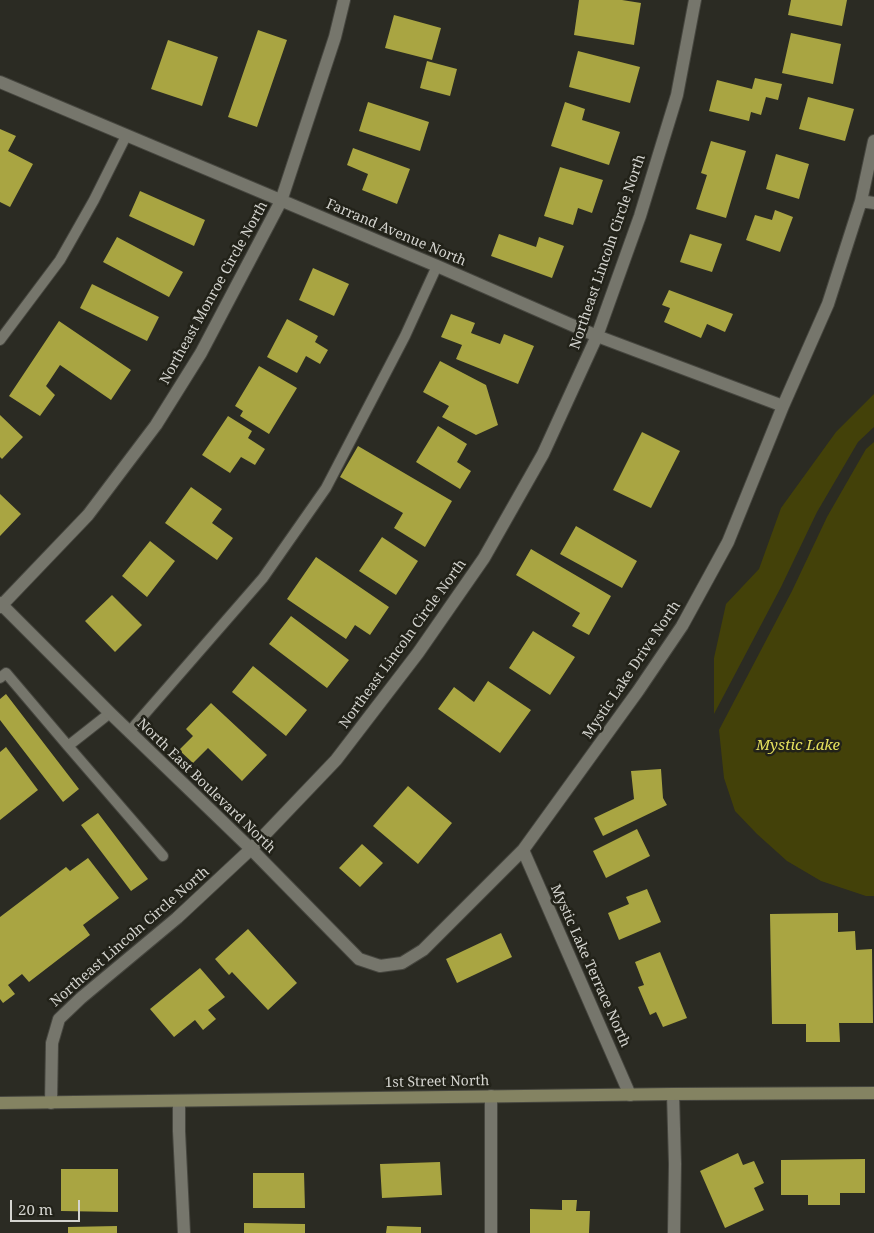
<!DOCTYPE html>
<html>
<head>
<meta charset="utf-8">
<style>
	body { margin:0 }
	#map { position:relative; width:874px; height:1233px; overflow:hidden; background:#2b2b23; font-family:"Noto Serif",serif }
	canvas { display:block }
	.scale { position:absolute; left:10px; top:1200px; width:70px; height:22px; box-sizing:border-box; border:2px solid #d4d4cf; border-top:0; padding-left:6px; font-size:15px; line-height:18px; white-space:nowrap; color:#d4d4cf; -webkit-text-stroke:4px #222219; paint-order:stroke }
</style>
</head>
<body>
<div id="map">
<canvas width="874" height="1233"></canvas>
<div class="scale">20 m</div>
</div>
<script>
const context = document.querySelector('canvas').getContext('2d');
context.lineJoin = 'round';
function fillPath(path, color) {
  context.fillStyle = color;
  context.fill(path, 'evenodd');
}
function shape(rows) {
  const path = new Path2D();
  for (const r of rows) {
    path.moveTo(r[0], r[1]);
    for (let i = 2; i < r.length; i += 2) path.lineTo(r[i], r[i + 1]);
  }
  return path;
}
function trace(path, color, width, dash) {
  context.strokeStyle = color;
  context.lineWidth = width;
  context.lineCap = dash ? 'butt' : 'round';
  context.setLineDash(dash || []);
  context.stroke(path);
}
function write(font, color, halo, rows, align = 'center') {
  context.font = font + ' "Noto Serif",serif';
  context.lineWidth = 5;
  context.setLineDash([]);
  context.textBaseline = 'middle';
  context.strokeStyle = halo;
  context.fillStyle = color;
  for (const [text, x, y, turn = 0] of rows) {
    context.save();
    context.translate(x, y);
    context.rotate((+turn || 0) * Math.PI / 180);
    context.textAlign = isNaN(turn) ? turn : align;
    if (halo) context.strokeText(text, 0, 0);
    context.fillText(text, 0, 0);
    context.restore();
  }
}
fillPath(shape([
	[874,394,874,427,858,442,817,512,781,587,714,714,714,658,726,604,759,569,781,508,836,432],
	[874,442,874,896,866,896,821,881,787,861,757,834,735,811,724,778,719,730,792,591,827,517,866,449]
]), '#434109');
fillPath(shape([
	[579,0,622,0,641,3,634,45,574,35],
	[791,0,847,0,842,26,788,15],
	[394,15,441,28,432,60,385,48],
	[258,30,287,40,257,127,228,117],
	[791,33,841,44,833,84,782,73],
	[168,40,218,57,202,106,151,89],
	[578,51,640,67,630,103,569,87],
	[427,61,457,69,450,96,420,88],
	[755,78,782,84,778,100,766,97,761,115,751,112,749,121,709,111,717,80,752,89],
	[808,97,854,109,845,141,799,129],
	[368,102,429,122,420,151,359,131],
	[565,102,585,109,582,120,620,132,609,165,551,146],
	[0,129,16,136,8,151,33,164,10,207,0,202],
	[711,141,746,151,726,218,696,209,707,175,701,173],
	[353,148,410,169,397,204,362,190,368,174,347,165],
	[776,154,809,164,799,199,766,189],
	[560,167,603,180,592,213,578,208,573,225,544,216],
	[140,191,205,220,194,246,129,216],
	[775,210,793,217,780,252,746,240,755,215,772,220],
	[499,234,536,247,539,237,564,246,552,278,491,256],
	[690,234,722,244,712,272,680,262],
	[117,237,183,272,169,297,103,262],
	[313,268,349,284,334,316,299,300],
	[92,284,159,317,147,341,80,308],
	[669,290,733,314,725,332,707,324,701,338,664,322,670,308,662,305],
	[451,314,475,323,471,333,500,344,504,334,534,346,518,384,456,359,462,345,441,337],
	[287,319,318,336,315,342,328,350,320,364,306,356,297,373,267,357],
	[59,321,131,370,111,400,60,365,46,386,55,395,40,416,9,396],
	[440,361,486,385,498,425,476,435,442,417,449,406,423,392],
	[259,366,297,388,269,434,240,416,243,411,235,406],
	[0,415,23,437,2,459,0,457],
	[228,416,252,431,248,438,265,449,255,465,241,457,230,473,202,455],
	[438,426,467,444,457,462,471,471,460,489,416,462],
	[642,432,680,451,651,508,613,490],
	[358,446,452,501,425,547,394,528,403,513,340,477],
	[191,487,222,509,212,523,233,538,217,560,165,523],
	[0,494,21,514,0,536],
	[576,526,637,561,622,588,560,554],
	[382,537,418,561,396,595,359,571],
	[150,541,175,561,147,597,122,576],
	[531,549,611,596,589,635,572,626,580,613,516,575],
	[316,557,389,607,370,635,355,625,346,639,287,599],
	[112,595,142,625,115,652,85,621],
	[291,616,349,660,327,688,269,644],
	[533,631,575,657,550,695,509,668],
	[253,666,307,710,286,736,232,692],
	[488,681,531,710,500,753,438,709,454,687,474,702],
	[6,694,79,789,63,802,0,720,0,699],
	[211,703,267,755,242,781,208,748,193,763,179,750,193,736,186,729],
	[6,747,38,790,0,820,0,752],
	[661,769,663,798,667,805,603,836,594,818,634,799,631,771],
	[408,786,452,823,418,864,373,826],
	[98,813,148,879,131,891,81,825],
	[637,829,650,856,606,878,593,851],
	[362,844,383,863,360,887,339,868],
	[88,858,119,898,83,925,90,935,29,982,22,974,8,985,15,994,3,1003,0,999,0,917,66,867,70,871],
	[647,889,661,922,619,940,608,913,629,904,626,897],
	[838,913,838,932,855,931,856,950,872,949,873,1023,839,1023,840,1042,806,1042,806,1024,772,1024,770,914],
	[248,929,297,983,268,1010,232,972,229,975,215,959],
	[501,933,512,957,457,983,446,959],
	[660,952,687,1018,663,1027,656,1012,650,1015,638,987,644,985,635,962],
	[200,968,225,997,208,1010,216,1019,203,1030,195,1020,174,1037,150,1009],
	[738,1153,743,1165,754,1161,764,1183,754,1188,764,1210,725,1228,700,1171],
	[865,1159,865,1193,840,1193,840,1205,808,1205,808,1195,781,1195,781,1160],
	[440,1162,442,1195,382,1198,380,1164],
	[61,1169,118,1169,118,1212,61,1211],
	[253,1173,304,1173,305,1208,253,1208],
	[562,1200,577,1200,576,1211,590,1211,589,1233,530,1233,530,1209,562,1210],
	[244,1223,305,1224,305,1233,244,1233],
	[117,1226,117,1233,68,1233,68,1227],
	[387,1226,421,1227,421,1233,386,1233]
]), '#a9a542');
const lane = shape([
	[0,340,60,260,94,200,126,136],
	[0,678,6,673,68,746,110,713],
	[129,732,263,578,326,488,405,336,437,266],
	[68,746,163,856]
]);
const street = shape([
	[0,82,437,266,597,336,783,406],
	[861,201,874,203],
	[0,603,110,713,251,849,359,959,380,966,402,963,423,950,523,850,638,691,682,626,728,542,783,406,828,304,861,201,874,141],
	[0,607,88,515,156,425,201,353,281,201,335,37,344,0],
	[523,850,630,1095],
	[673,1094,675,1164,674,1233],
	[179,1101,179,1131,184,1233],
	[51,1103,52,1043,59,1019,81,998,177,918,251,849,336,760,418,653,484,558,543,454,597,336,640,216,677,95,695,0],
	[491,1233,491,1096]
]);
const secondary = shape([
	[0,1103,673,1094,874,1093]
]);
trace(lane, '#46463f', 12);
trace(street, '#46463f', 14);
trace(secondary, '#46463f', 14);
trace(lane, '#76766c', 10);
trace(street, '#76766c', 12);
trace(secondary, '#848362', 12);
write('14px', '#d4d4cf', '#222219', [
	["Farrand Avenue North",396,233,23],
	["Northeast Lincoln Circle North",608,252,-71],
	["Northeast Monroe Circle North",214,293,-61],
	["Northeast Lincoln Circle North",403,644,-54],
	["Mystic Lake Drive North",632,670,-56],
	["North East Boulevard North",206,786,44],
	["Northeast Lincoln Circle North",130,937,-41],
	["Mystic Lake Terrace North",590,966,66],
	["1st Street North",437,1082,-1]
]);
write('italic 15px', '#e5e05d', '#222219', [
	["Mystic Lake",798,746]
]);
</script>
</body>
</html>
